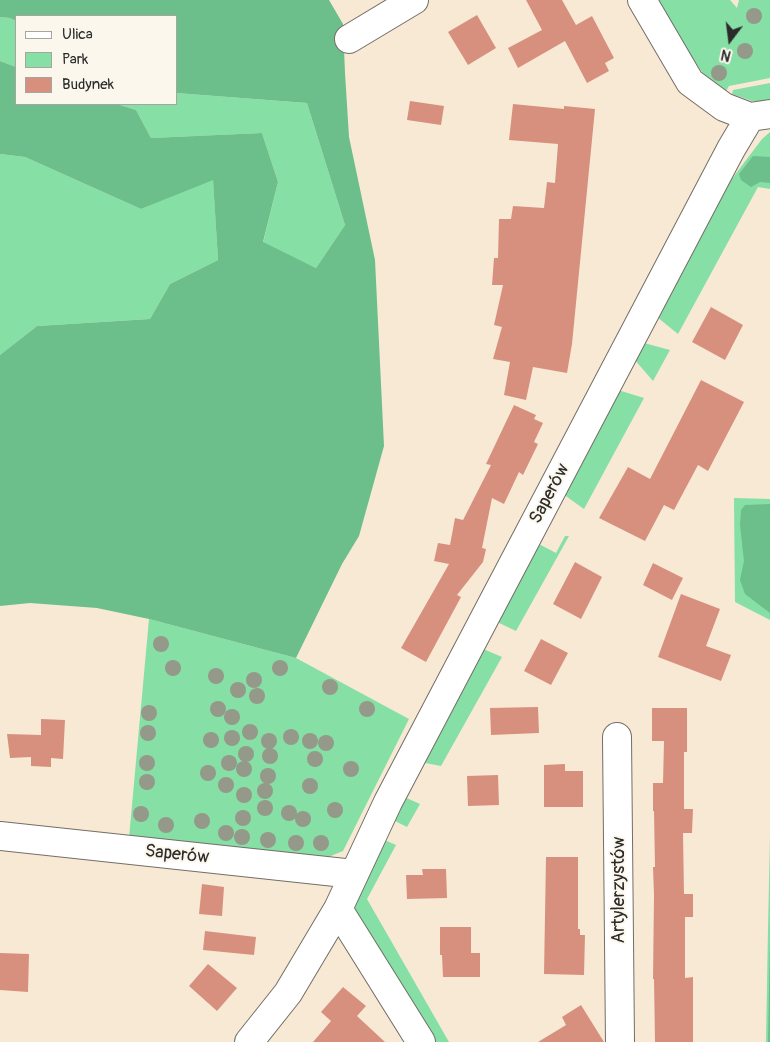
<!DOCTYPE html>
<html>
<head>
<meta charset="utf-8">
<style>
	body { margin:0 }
	#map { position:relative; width:770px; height:1042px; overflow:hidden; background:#f8e9d5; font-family:Pangolin,sans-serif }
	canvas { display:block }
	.legend { position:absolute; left:15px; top:15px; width:162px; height:90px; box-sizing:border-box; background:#fbf7ec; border:1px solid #a8a59f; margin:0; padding:6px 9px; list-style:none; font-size:15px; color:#2b2b2b }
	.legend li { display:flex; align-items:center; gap:10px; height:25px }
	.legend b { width:25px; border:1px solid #a8a59f }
	.north { position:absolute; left:705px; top:15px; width:50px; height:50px; -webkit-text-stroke:4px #fbf7ec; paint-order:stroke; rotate:195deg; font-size:14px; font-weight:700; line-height:20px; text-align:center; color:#2b2b2b }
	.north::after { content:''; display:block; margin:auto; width:18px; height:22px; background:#2b2b2b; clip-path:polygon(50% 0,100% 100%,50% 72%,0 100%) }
</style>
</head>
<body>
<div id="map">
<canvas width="770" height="1042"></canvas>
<ul class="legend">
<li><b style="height:6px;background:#fff"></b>Ulica</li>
<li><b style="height:14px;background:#86dfa5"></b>Park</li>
<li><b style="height:14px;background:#d8907e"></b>Budynek</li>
</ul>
<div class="north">N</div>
</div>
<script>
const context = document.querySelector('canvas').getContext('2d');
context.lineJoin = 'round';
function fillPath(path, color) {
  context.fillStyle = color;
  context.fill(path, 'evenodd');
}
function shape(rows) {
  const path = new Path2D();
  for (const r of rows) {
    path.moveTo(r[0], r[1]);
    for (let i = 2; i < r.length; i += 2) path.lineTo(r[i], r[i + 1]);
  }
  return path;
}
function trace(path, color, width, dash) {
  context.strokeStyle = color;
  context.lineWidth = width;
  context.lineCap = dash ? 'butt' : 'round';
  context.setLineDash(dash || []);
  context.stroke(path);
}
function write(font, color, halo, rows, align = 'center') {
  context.font = font + ' Pangolin,sans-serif';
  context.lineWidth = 4;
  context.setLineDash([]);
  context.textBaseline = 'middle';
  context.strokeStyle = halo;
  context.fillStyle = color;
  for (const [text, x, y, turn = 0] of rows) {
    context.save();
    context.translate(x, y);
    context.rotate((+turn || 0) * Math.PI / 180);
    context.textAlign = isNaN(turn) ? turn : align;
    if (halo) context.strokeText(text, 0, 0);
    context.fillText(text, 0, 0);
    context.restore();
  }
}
fillPath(shape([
	[658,0,730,0,737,8,739,0,770,0,770,78,729,86,726,91,704,75,676,34],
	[0,17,10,18,16,21,16,67,0,61],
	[770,83,770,100,763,101,752,101,732,94,733,90],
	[176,93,307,103,345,225,316,268,263,243,278,182,262,133,151,138,136,110,117,104,176,104],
	[770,132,770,189,758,187,678,334,657,317,731,180,762,139],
	[0,154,25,157,141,209,213,179,218,260,170,284,150,319,37,326,0,355],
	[644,343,670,350,653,381,634,359],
	[618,390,644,398,584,509,563,494],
	[734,498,770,499,770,620,735,602],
	[565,536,569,536,516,631,495,621,537,543,556,553],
	[149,619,296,658,409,719,343,851,316,862,129,838],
	[481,648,502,657,441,766,420,762],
	[402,796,420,804,407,827,391,819],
	[770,836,770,1042,766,1042,768,929],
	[380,838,396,845,367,899,449,1042,430,1042,356,923,353,904]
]), '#86dfa5');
fillPath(shape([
	[0,0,329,0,343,24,345,73,349,137,375,260,384,446,359,536,342,564,296,658,149,619,97,608,30,603,0,606,0,355,37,326,150,319,170,284,218,260,213,180,141,209,25,157,0,154,0,61,16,67,16,104,117,104,136,110,151,138,262,133,278,182,263,242,316,268,345,225,307,103,176,93,176,16,16,16,16,21,10,18,0,17],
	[753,156,770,157,770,183,760,182,751,187,741,180,739,174],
	[770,504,770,613,745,594,740,580,744,561,740,525,741,510,745,505],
	[770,938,770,1042,768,1042]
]), '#6cbe8a');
fillPath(shape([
	[526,0,562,0,576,25,592,16,614,58,605,63,609,71,587,83,565,41,518,68,508,48,542,30],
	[477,15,496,48,468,65,448,32],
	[410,101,444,106,441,125,407,120],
	[513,104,564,109,564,106,595,109,572,344,567,373,533,367,526,400,504,395,510,362,493,359,502,327,494,325,503,285,492,285,494,258,498,258,499,219,511,219,513,206,544,208,547,182,555,183,558,144,509,140],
	[711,307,743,325,725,360,692,342],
	[701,380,744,402,708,471,698,465,674,510,664,505,645,541,599,518,628,467,650,479],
	[514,405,536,415,534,419,543,423,534,442,538,444,523,475,519,472,504,504,492,498,482,548,486,549,483,562,457,595,461,597,426,662,401,648,449,564,434,561,438,543,450,545,455,518,463,520,491,465,486,464],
	[575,562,602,577,581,619,553,604],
	[653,563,683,578,672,600,643,585],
	[681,594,720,609,706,646,731,655,721,681,658,657],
	[541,639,568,653,551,685,524,671],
	[538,707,539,733,491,735,490,708],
	[652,708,687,708,687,752,684,752,684,809,693,809,692,833,683,833,684,894,693,894,693,917,685,917,685,978,693,977,693,1042,655,1042,654,979,653,979,654,895,653,867,655,867,654,811,653,811,653,783,663,783,664,741,652,741],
	[41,719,65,720,63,759,51,758,51,767,31,766,31,757,10,758,7,734,41,735],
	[565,764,565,771,583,771,583,807,544,807,544,765],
	[498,775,499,805,468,806,467,776],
	[546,857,578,857,578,929,580,929,580,935,585,935,584,975,544,974],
	[422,869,446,869,447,898,407,899,406,875,423,875],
	[202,884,224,887,222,916,199,914],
	[440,927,471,927,471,953,480,953,480,977,443,977,442,955,440,955],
	[205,931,256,937,254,955,203,950],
	[0,953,29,954,28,992,0,990],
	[208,964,237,988,217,1011,189,986],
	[343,987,366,1006,357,1016,385,1042,313,1042,331,1021,321,1012],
	[581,1005,604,1042,538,1042,566,1025,562,1017]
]), '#d8907e');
const street = shape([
	[642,0,690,82,724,107,750,117,770,114],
	[349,39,414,0],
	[617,737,620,1042],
	[0,836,354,874],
	[338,909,421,1042],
	[249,1042,288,993,338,909,388,802,731,149,750,117]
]);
trace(street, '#736e66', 30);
trace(street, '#fff', 28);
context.fillStyle = '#949989';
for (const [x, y] of [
	[754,16],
	[745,51],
	[719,73],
	[161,644],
	[173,668],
	[280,668],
	[216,676],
	[254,680],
	[330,687],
	[238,690],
	[257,696],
	[218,709],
	[367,709],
	[149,713],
	[232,717],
	[250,732],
	[148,733],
	[291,737],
	[232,738],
	[211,740],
	[269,741],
	[310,741],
	[326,743],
	[246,754],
	[270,756],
	[315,759],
	[147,763],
	[229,763],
	[244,769],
	[351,769],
	[208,773],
	[268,776],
	[147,782],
	[226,785],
	[310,786],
	[265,791],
	[244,795],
	[265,808],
	[335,810],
	[289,813],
	[141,814],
	[243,818],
	[303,819],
	[202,821],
	[166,825],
	[226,833],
	[242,837],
	[268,840],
	[296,843],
	[321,843]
]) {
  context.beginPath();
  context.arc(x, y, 8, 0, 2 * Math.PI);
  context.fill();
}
write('18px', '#2b2b2b', '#fbf7ec', [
	["Saperów",550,494,-62],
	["Saperów",177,855,6],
	["Artylerzystów",619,890,-90]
]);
</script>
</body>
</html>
